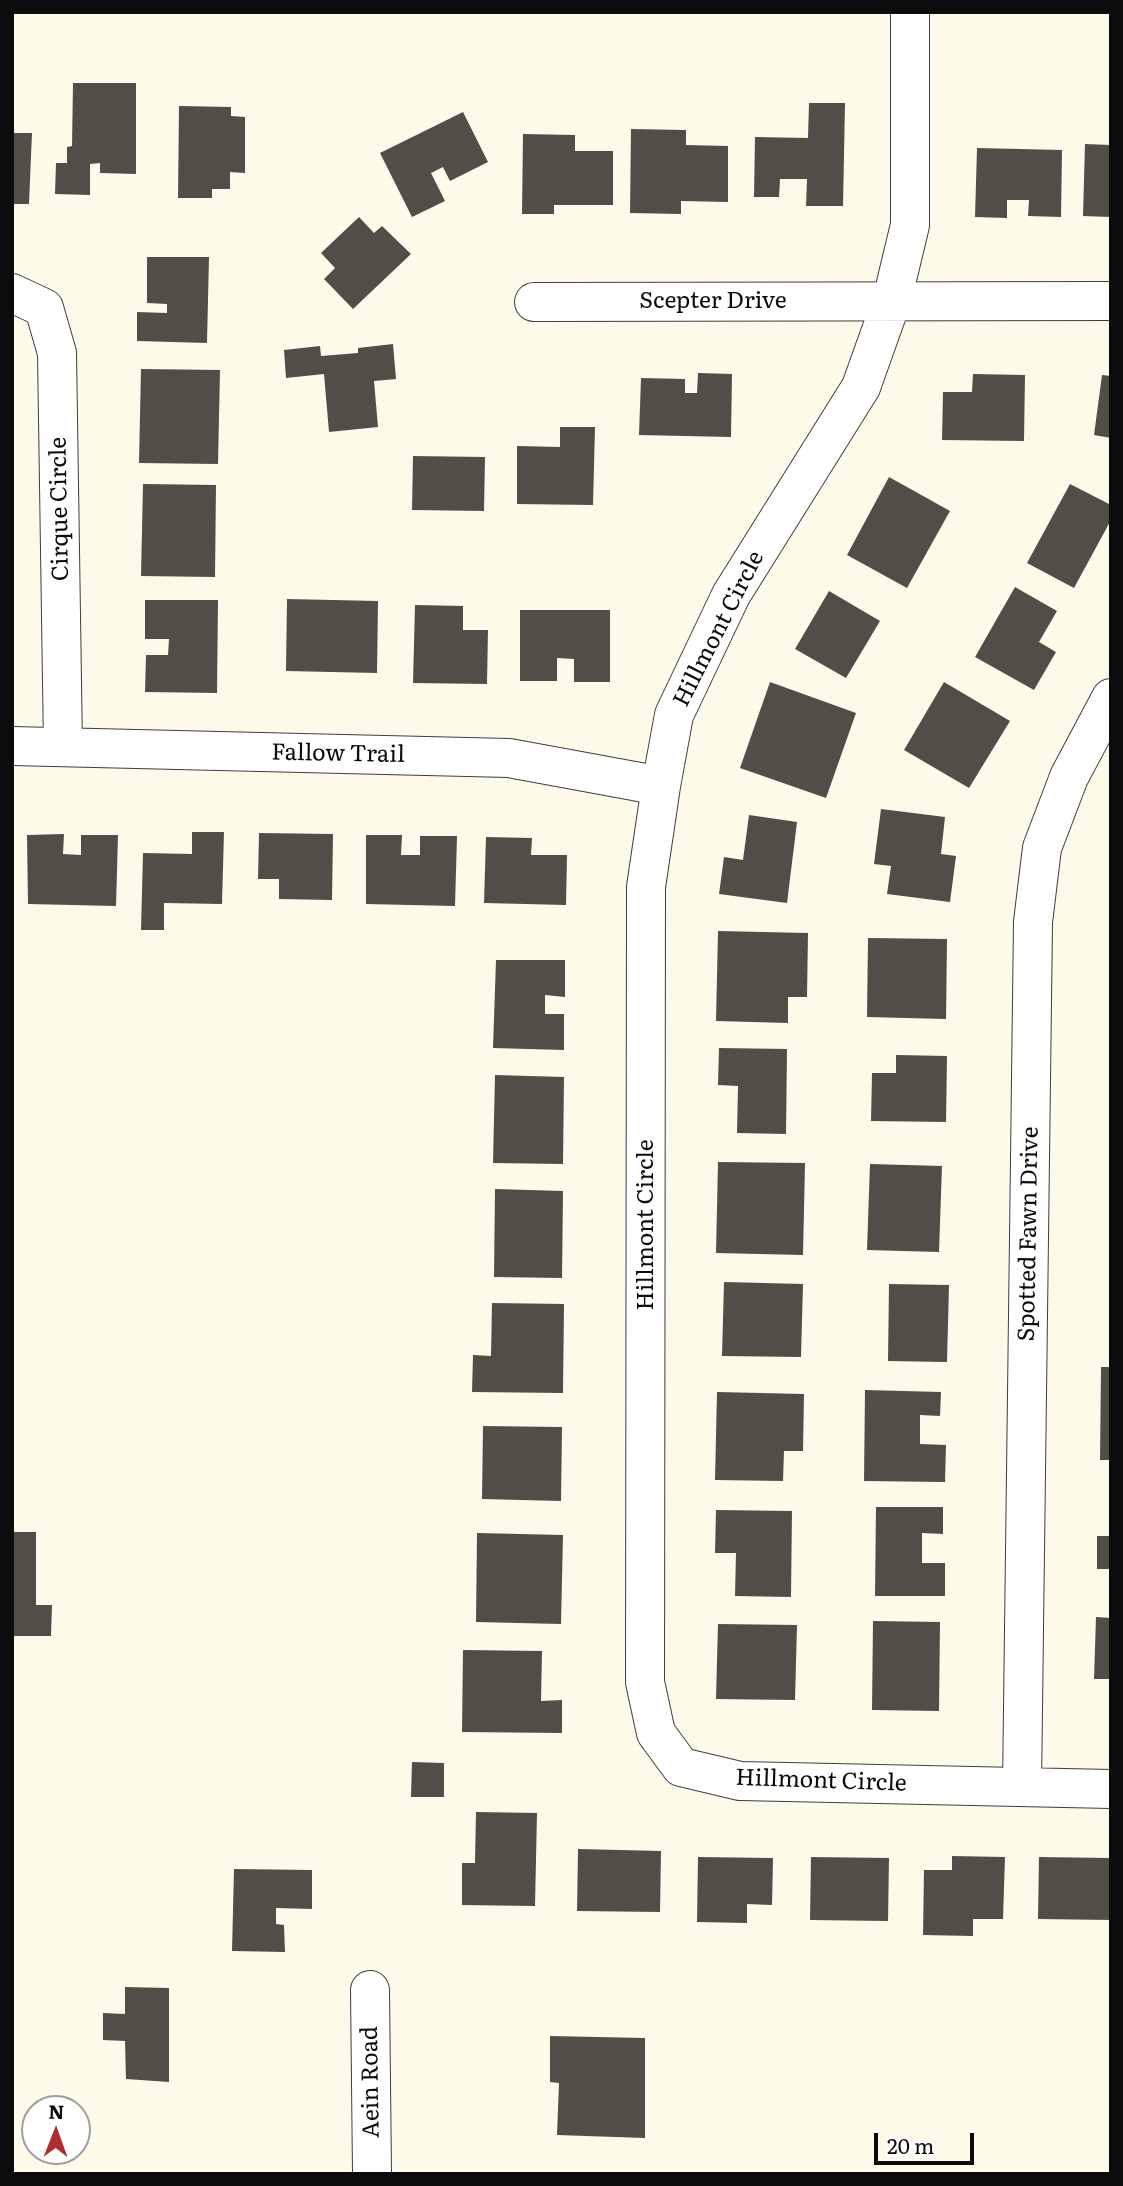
<!DOCTYPE html>
<html>
<head>
<meta charset="utf-8">
<style>
	body { margin:0 }
	#map { position:relative; width:1123px; height:2186px; overflow:hidden; background:#fdfaea; font-family:Literata,serif }
	canvas { display:block }
	.frame { position:absolute; inset:0; border:14px solid #0b0b0b; pointer-events:none }
	.north { position:absolute; left:21px; top:2095px; width:70px; height:70px; box-sizing:border-box; background:#fff; border:2px solid #9d9d9d; border-radius:50%; rotate:1deg; font-size:19px; font-weight:700; line-height:28px; text-align:center; color:#0b0b0b }
	.north::after { content:''; display:block; margin:auto; width:24px; height:32px; background:#af2e2f; clip-path:polygon(50% 0,100% 100%,50% 72%,0 100%) }
	.scale { position:absolute; left:874px; top:2133px; width:100px; height:32px; box-sizing:border-box; border:4px solid #0b0b0b; border-top:0; padding-left:9px; font-size:21px; line-height:24px; white-space:nowrap; color:#0b0b0b; -webkit-text-stroke:5px #fff; paint-order:stroke }
</style>
</head>
<body>
<div id="map">
<canvas width="1123" height="2186"></canvas>
<div class="frame"></div>
<div class="north">N</div>
<div class="scale">20 m</div>
</div>
<script>
const context = document.querySelector('canvas').getContext('2d');
context.lineJoin = 'round';
function fillPath(path, color) {
  context.fillStyle = color;
  context.fill(path, 'evenodd');
}
function shape(rows) {
  const path = new Path2D();
  for (const r of rows) {
    path.moveTo(r[0], r[1]);
    for (let i = 2; i < r.length; i += 2) path.lineTo(r[i], r[i + 1]);
  }
  return path;
}
function trace(path, color, width, dash) {
  context.strokeStyle = color;
  context.lineWidth = width;
  context.lineCap = dash ? 'butt' : 'round';
  context.setLineDash(dash || []);
  context.stroke(path);
}
function write(font, color, halo, rows, align = 'center') {
  context.font = font + ' Literata,serif';
  context.lineWidth = 7;
  context.setLineDash([]);
  context.textBaseline = 'middle';
  context.strokeStyle = halo;
  context.fillStyle = color;
  for (const [text, x, y, turn = 0] of rows) {
    context.save();
    context.translate(x, y);
    context.rotate((+turn || 0) * Math.PI / 180);
    context.textAlign = isNaN(turn) ? turn : align;
    if (halo) context.strokeText(text, 0, 0);
    context.fillText(text, 0, 0);
    context.restore();
  }
}
fillPath(shape([
	[73,83,136,83,136,174,100,173,100,163,90,164,90,195,55,194,56,163,67,163,67,147,72,146],
	[809,103,845,103,843,206,806,206,807,179,780,179,779,197,754,197,755,137,808,138],
	[179,106,231,107,231,116,245,117,245,173,230,172,230,189,212,189,212,198,178,198],
	[463,112,488,162,450,181,443,167,431,173,445,201,412,217,380,153],
	[631,129,686,130,686,145,728,146,728,202,681,201,681,214,630,213],
	[12,133,32,133,29,204,12,204],
	[523,134,575,135,575,151,613,151,613,205,554,205,554,214,522,214],
	[1085,144,1111,145,1111,217,1083,216],
	[977,148,1062,150,1061,217,1028,216,1029,200,1007,200,1007,218,975,217],
	[359,217,374,233,382,226,411,254,353,309,324,279,335,268,321,253],
	[147,257,209,257,207,343,137,341,137,312,167,313,167,304,147,303],
	[393,344,396,379,374,381,378,427,329,432,324,374,286,378,284,350,320,346,321,356,358,353,358,348],
	[141,369,220,370,218,464,139,463],
	[698,373,732,374,731,437,639,435,641,378,685,379,685,393,697,393],
	[973,374,1025,375,1024,441,942,440,943,392,972,392],
	[1102,375,1111,376,1111,438,1094,435],
	[560,427,595,427,593,505,517,504,517,446,560,447],
	[413,456,485,457,484,511,412,510],
	[889,477,950,511,907,588,847,555],
	[143,484,216,485,215,577,141,576],
	[1070,484,1111,505,1111,520,1074,588,1027,563],
	[1015,587,1057,611,1039,642,1056,652,1034,690,975,657],
	[829,591,880,621,846,678,795,649],
	[287,599,378,601,377,673,286,671],
	[145,600,218,600,217,693,145,692,146,655,168,655,169,639,145,639],
	[415,605,463,606,463,630,488,630,487,684,413,683],
	[520,610,610,610,610,682,574,682,574,659,557,658,557,681,520,681],
	[770,682,856,713,826,798,740,768],
	[944,682,1010,721,969,788,904,750],
	[881,809,945,817,941,854,956,856,950,902,887,894,891,866,874,864],
	[749,815,797,822,787,903,719,894,724,857,743,860],
	[192,832,224,832,222,904,164,903,164,930,141,930,143,853,192,854],
	[259,833,333,834,332,900,279,899,279,879,258,879],
	[64,834,63,854,81,855,81,835,118,835,116,906,28,904,27,835],
	[366,835,402,835,401,855,420,855,420,836,457,836,455,906,366,904],
	[486,837,532,838,531,855,567,855,566,905,484,903],
	[718,931,808,933,807,997,788,997,788,1023,716,1021],
	[868,938,947,939,946,1019,867,1017],
	[496,960,565,960,565,997,545,995,545,1014,564,1014,564,1050,493,1048],
	[719,1048,787,1049,786,1134,737,1133,738,1086,718,1085],
	[896,1055,947,1056,946,1122,871,1121,872,1073,896,1073],
	[495,1075,564,1077,563,1164,493,1163],
	[718,1162,805,1163,803,1255,716,1253],
	[870,1164,942,1166,939,1252,867,1250],
	[495,1189,563,1191,562,1278,494,1277],
	[724,1282,803,1284,801,1357,722,1356],
	[889,1284,949,1285,947,1362,888,1361],
	[492,1303,564,1304,563,1393,472,1392,473,1355,491,1356],
	[1101,1367,1111,1367,1111,1460,1100,1460],
	[865,1390,941,1392,940,1416,920,1415,920,1444,946,1445,945,1482,864,1481],
	[717,1392,804,1394,803,1451,784,1451,783,1481,715,1480],
	[483,1426,562,1427,561,1501,482,1499],
	[876,1507,943,1507,943,1534,922,1533,922,1563,945,1563,945,1596,875,1596],
	[716,1510,792,1511,791,1597,735,1596,736,1553,715,1553],
	[12,1532,36,1532,36,1605,52,1605,51,1636,12,1636],
	[477,1533,563,1535,561,1624,476,1622],
	[1097,1536,1111,1536,1111,1569,1097,1569],
	[1096,1617,1111,1618,1111,1679,1094,1679],
	[873,1621,940,1622,939,1711,872,1710],
	[718,1624,797,1625,795,1700,716,1699],
	[463,1650,542,1651,541,1701,562,1700,562,1733,462,1732],
	[412,1762,444,1763,444,1797,411,1797],
	[476,1812,537,1813,535,1906,462,1905,462,1863,475,1863],
	[578,1849,661,1851,660,1912,577,1911],
	[952,1856,1005,1857,1003,1919,973,1919,973,1936,923,1935,924,1870,952,1870],
	[698,1857,773,1858,772,1905,747,1904,747,1923,697,1922],
	[811,1857,889,1858,888,1921,810,1920],
	[1039,1857,1111,1858,1111,1920,1038,1919],
	[234,1869,312,1870,312,1909,276,1908,276,1924,284,1925,285,1952,232,1951],
	[125,1987,169,1988,169,2082,126,2079,125,2041,103,2040,103,2013,125,2014],
	[550,2036,645,2038,645,2138,557,2135,559,2083,550,2082]
]), '#534d48');
const minor = shape([
	[910,12,910,225,892,300,861,387,731,595,674,715,661,786,646,887,645,1682,656,1733,681,1767,740,1781,1111,1789],
	[12,293,44,308,57,353,63,747],
	[534,302,1111,301],
	[12,746,509,758,661,786],
	[1022,1787,1033,922,1042,848,1069,777,1111,698],
	[370,1990,372,2174]
]);
trace(minor, '#3e3e3e', 40);
trace(minor, '#fff', 38);
write('23px', '#0b0b0b', '#fff', [
	["Scepter Drive",713,301],
	["Cirque Circle",60,509,-91],
	["Hillmont Circle",719,629,-63],
	["Fallow Trail",338,754,1],
	["Hillmont Circle",646,1225,-90],
	["Spotted Fawn Drive",1029,1234,-89],
	["Hillmont Circle",821,1781,2],
	["Aein Road",371,2082,-91]
]);
</script>
</body>
</html>
